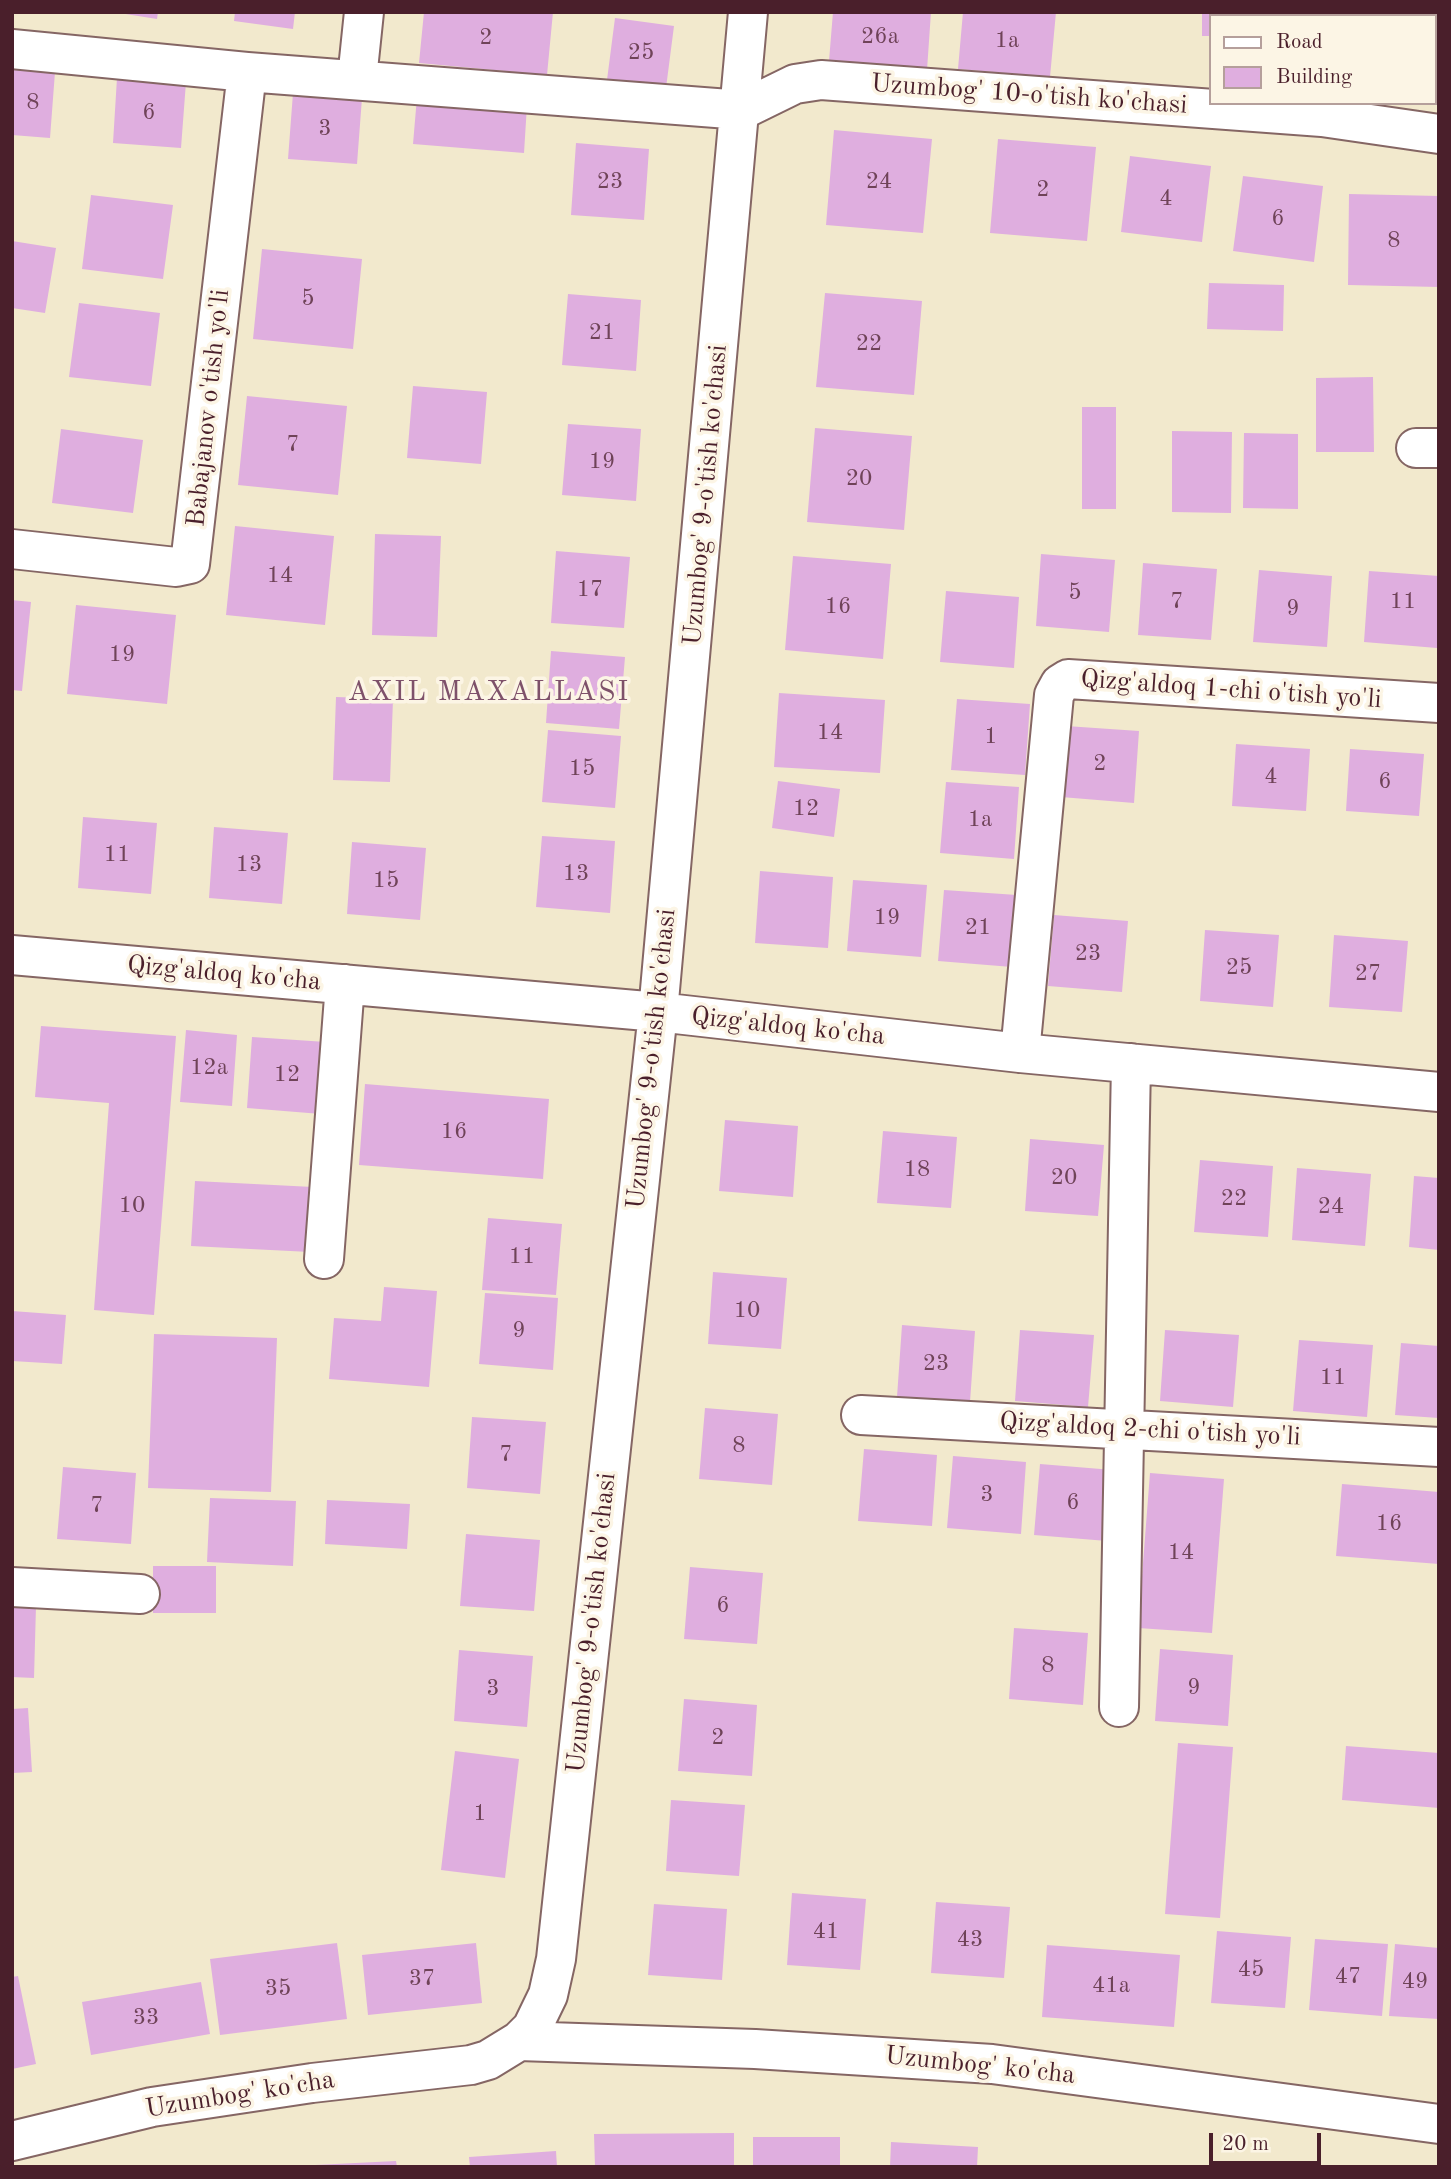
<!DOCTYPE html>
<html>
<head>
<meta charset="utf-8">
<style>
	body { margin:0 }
	#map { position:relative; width:1451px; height:2179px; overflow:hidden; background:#f2e9cd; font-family:"Old Standard TT",serif }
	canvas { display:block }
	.frame { position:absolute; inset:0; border:14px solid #4a1f2b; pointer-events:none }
	.legend { position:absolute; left:1209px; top:14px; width:228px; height:91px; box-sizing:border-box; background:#fcf5e5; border:2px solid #b59f9b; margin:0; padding:9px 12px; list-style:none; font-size:21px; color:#4a1f2b }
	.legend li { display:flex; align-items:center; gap:14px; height:35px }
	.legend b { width:35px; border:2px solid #b59f9b }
	.scale { position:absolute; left:1209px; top:2133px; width:112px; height:32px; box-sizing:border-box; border:4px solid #4a1f2b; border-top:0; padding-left:9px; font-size:21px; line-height:24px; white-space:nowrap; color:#4a1f2b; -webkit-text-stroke:5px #fcf5e5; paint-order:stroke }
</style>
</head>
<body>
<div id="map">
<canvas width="1451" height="2179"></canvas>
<div class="frame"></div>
<ul class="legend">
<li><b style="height:9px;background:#fff"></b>Road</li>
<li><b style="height:19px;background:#dfaedf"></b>Building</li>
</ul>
<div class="scale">20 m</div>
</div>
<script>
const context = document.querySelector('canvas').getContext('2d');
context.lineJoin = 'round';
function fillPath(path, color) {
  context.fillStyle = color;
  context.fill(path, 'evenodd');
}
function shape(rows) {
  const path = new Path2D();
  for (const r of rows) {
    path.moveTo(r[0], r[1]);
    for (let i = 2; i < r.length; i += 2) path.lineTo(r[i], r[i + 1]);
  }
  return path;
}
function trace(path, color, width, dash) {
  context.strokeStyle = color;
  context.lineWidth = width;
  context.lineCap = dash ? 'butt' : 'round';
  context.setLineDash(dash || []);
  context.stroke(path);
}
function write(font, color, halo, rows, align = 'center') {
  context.font = font + ' "Old Standard TT",serif';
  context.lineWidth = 7;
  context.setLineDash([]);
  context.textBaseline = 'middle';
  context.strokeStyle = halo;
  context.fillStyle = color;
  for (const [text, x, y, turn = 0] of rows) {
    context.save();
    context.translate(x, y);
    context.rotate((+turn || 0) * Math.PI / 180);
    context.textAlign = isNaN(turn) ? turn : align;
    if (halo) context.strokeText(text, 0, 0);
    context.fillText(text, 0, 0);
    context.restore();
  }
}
fillPath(shape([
	[113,12,158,12,157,19],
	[235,12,295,12,293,29,234,21],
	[424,12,553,12,547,75,419,63],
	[833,12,931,12,927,70,829,61],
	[963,12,1056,12,1050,77,958,69],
	[1202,12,1302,12,1302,16,1211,16,1211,36,1202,36],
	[615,18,674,26,666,88,607,80],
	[12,69,55,72,50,138,12,135],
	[117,78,186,82,181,148,113,143],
	[293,93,362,98,357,164,288,159],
	[417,97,527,105,524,153,413,144],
	[834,130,932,139,923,233,826,225],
	[998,139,1096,147,1087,241,990,233],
	[576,143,649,149,644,220,571,215],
	[1130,156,1211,166,1202,242,1121,232],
	[1243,176,1323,186,1314,262,1233,251],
	[1349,194,1439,196,1439,287,1348,285],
	[91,195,173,205,163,279,82,269],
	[12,241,56,248,45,313,12,308],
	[262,249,362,259,353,349,253,339],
	[1209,283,1284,285,1283,331,1207,329],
	[825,293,922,301,914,395,816,387],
	[568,294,641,300,636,371,562,365],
	[79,303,160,313,151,386,69,377],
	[1373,377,1374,452,1316,452,1316,378],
	[413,386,487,392,481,464,407,458],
	[247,396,347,406,338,495,238,485],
	[1082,407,1116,407,1116,509,1082,509],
	[568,424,641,429,636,501,562,495],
	[815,428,912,436,904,530,807,522],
	[61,429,143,440,133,513,52,503],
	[1172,431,1232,432,1231,513,1172,512],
	[1244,433,1298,434,1298,509,1243,508],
	[235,526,334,536,325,625,226,615],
	[375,534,441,536,437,637,372,635],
	[556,551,630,557,624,628,551,623],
	[1041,554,1115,560,1109,632,1036,626],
	[793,556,891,564,883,659,785,650],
	[1143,563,1217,569,1211,640,1138,635],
	[1259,570,1332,576,1327,647,1253,642],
	[1369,571,1439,576,1437,648,1364,642],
	[946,591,1019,597,1014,668,940,662],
	[12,600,31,602,22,691,12,690],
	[76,605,176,615,167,704,67,694],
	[551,651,625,657,619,729,546,723],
	[779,693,885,700,880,773,774,767],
	[336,697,393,699,390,782,333,780],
	[957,699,1030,704,1025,775,951,770],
	[1066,726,1139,731,1134,803,1061,797],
	[548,730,621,736,615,808,542,802],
	[1236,744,1310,749,1306,811,1232,806],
	[1350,749,1424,754,1419,816,1346,811],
	[778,781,840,789,834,837,772,828],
	[946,782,1019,787,1014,859,940,853],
	[83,817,157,823,151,894,78,888],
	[214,827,288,833,282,904,209,898],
	[542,836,615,841,610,913,536,907],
	[352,842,426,848,420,920,347,914],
	[760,871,833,877,828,948,755,943],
	[853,880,927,885,921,957,847,951],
	[944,890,1017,895,1012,967,938,961],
	[1054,915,1128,921,1122,992,1048,986],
	[1205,930,1279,935,1273,1007,1200,1001],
	[1334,935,1408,941,1402,1012,1329,1007],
	[41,1026,176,1036,154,1315,94,1310,109,1103,35,1097],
	[186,1030,237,1035,232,1106,180,1102],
	[252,1037,326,1042,321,1114,247,1108],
	[365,1084,549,1099,543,1179,359,1165],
	[725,1120,798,1126,793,1197,719,1191],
	[883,1131,957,1137,951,1208,877,1203],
	[1030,1139,1104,1145,1098,1216,1025,1211],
	[1200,1160,1273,1166,1268,1237,1194,1232],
	[1297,1168,1371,1174,1365,1246,1292,1240],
	[1414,1176,1439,1178,1439,1250,1409,1247],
	[195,1181,313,1187,310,1252,191,1246],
	[488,1218,562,1224,556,1295,482,1290],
	[713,1272,787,1278,781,1349,708,1344],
	[384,1287,437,1291,429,1387,329,1379,334,1318,381,1321],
	[485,1293,558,1298,553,1370,479,1364],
	[12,1311,66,1315,62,1364,12,1361],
	[902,1325,975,1331,970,1402,897,1397],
	[1020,1330,1094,1335,1088,1407,1015,1401],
	[1165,1330,1239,1335,1233,1407,1160,1401],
	[154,1334,277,1338,271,1492,148,1488],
	[1299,1340,1373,1345,1367,1417,1293,1411],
	[1401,1343,1439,1346,1439,1418,1395,1415],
	[705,1408,778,1414,772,1485,699,1479],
	[472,1417,546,1422,540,1494,467,1488],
	[864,1449,937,1455,932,1526,858,1521],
	[953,1456,1026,1462,1021,1534,947,1528],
	[1040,1464,1113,1470,1107,1541,1034,1535],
	[63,1467,136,1473,131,1544,57,1539],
	[1150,1473,1224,1479,1212,1633,1138,1628],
	[1342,1484,1439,1492,1439,1564,1336,1556],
	[210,1498,296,1501,293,1566,207,1562],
	[327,1500,410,1504,407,1549,325,1544],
	[466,1534,540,1540,534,1611,460,1606],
	[153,1566,216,1566,216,1613,153,1613],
	[690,1567,763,1573,757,1644,684,1639],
	[12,1606,36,1606,34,1678,12,1677],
	[1014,1628,1088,1633,1083,1705,1009,1699],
	[1160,1649,1233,1655,1228,1726,1155,1721],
	[459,1650,533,1656,527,1727,454,1721],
	[684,1699,757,1705,752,1776,678,1771],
	[28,1708,32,1772,12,1773,12,1709],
	[1178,1743,1233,1747,1220,1918,1165,1914],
	[1346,1746,1439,1753,1439,1808,1342,1800],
	[455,1751,519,1759,505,1878,441,1870],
	[671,1800,745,1805,739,1876,666,1871],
	[792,1893,866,1899,860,1970,787,1965],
	[936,1902,1010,1907,1004,1978,931,1973],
	[654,1904,727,1909,722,1980,648,1975],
	[1217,1931,1291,1937,1285,2008,1211,2003],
	[1315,1939,1388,1944,1382,2016,1309,2010],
	[337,1943,347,2019,220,2035,210,1959],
	[476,1943,482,2003,368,2015,362,1955],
	[1395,1944,1439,1948,1439,2019,1389,2016],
	[1047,1945,1180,1955,1174,2027,1042,2017],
	[18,1976,36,2064,12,2069,12,1977],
	[201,1982,210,2034,91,2055,82,2002],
	[734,2133,734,2167,595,2167,594,2134],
	[753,2137,840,2137,840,2167,753,2167],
	[891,2142,978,2147,977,2167,890,2167],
	[556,2151,557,2167,470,2167,469,2157],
	[396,2161,397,2167,315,2167,315,2165]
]), '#dfaedf');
const minor = shape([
	[1319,12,1319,16],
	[12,49,247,72,742,110,795,84,821,80,1322,117,1439,134],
	[357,79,364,12],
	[1416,448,1439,448],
	[12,549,176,567,190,564,247,72],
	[12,955,658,1012,1020,1053,1439,1092],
	[1020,1053,1054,695,1060,684,1068,679,1439,703],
	[324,1259,345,984],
	[861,1415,1439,1447],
	[12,1587,140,1594],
	[1119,1707,1131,1063],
	[519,2041,755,2049,992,2064,1439,2124],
	[12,2141,152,2107,312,2083,471,2065,488,2060,519,2041,532,2028,548,1995,556,1959,658,1012,748,12]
]);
trace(minor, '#856664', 42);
trace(minor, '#fff', 38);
write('23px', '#6f4358', null, [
	["26a",880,37],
	["2",486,38],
	["1a",1007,41],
	["25",641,53],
	["8",33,103],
	["6",149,113],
	["3",325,129],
	["23",610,182],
	["24",879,182],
	["2",1043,190],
	["4",1166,199],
	["6",1278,219],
	["8",1394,241],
	["5",308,299],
	["21",602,333],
	["22",869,344],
	["7",293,445],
	["19",602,462],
	["20",859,479],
	["14",280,576],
	["17",590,590],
	["5",1075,593],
	["7",1177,602],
	["11",1403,602],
	["16",838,607],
	["9",1293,609],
	["19",122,655],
	["14",830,733],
	["1",991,737],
	["2",1100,764],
	["15",582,769],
	["4",1271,777],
	["6",1385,782],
	["12",806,809],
	["1a",980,820],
	["11",117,855],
	["13",249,865],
	["13",576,874],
	["15",386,881],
	["19",887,918],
	["21",978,928],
	["23",1088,954],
	["25",1239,968],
	["27",1368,974],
	["12a",209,1068],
	["12",287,1075],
	["16",454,1132],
	["18",917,1170],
	["20",1064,1178],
	["22",1234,1199],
	["10",132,1206],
	["24",1331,1207],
	["11",522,1257],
	["10",747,1311],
	["9",519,1331],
	["23",936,1364],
	["11",1333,1378],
	["8",739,1446],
	["7",506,1455],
	["3",987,1495],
	["6",1073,1503],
	["7",97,1506],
	["16",1389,1524],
	["14",1181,1553],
	["6",723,1606],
	["8",1048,1666],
	["9",1194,1688],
	["3",493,1689],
	["2",718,1738],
	["1",480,1814],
	["41",826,1932],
	["43",970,1940],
	["45",1251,1970],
	["47",1348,1977],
	["37",422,1979],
	["49",1415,1982],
	["41a",1111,1986],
	["35",278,1989],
	["33",146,2018]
]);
write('26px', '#4a1f2b', '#fcf5e5', [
	["Uzumbog' 10-o'tish ko'chasi",1029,95,4],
	["Babajanov o'tish yo'li",209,408,-84],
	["Uzumbog' 9-o'tish ko'chasi",706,495,-85],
	["Qizg'aldoq 1-chi o'tish yo'li",1231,690,4],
	["Qizg'aldoq ko'cha",224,974,5],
	["Qizg'aldoq ko'cha",788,1027,6],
	["Uzumbog' 9-o'tish ko'chasi",652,1059,-84],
	["Qizg'aldoq 2-chi o'tish yo'li",1150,1430,3],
	["Uzumbog' 9-o'tish ko'chasi",592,1623,-84],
	["Uzumbog' ko'cha",980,2066,6],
	["Uzumbog' ko'cha",240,2095,-9]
]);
context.letterSpacing = '2px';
write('28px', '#7e516a', '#fcf5e5', [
	["AXIL MAXALLASI",489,693]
]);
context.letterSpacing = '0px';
</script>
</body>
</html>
